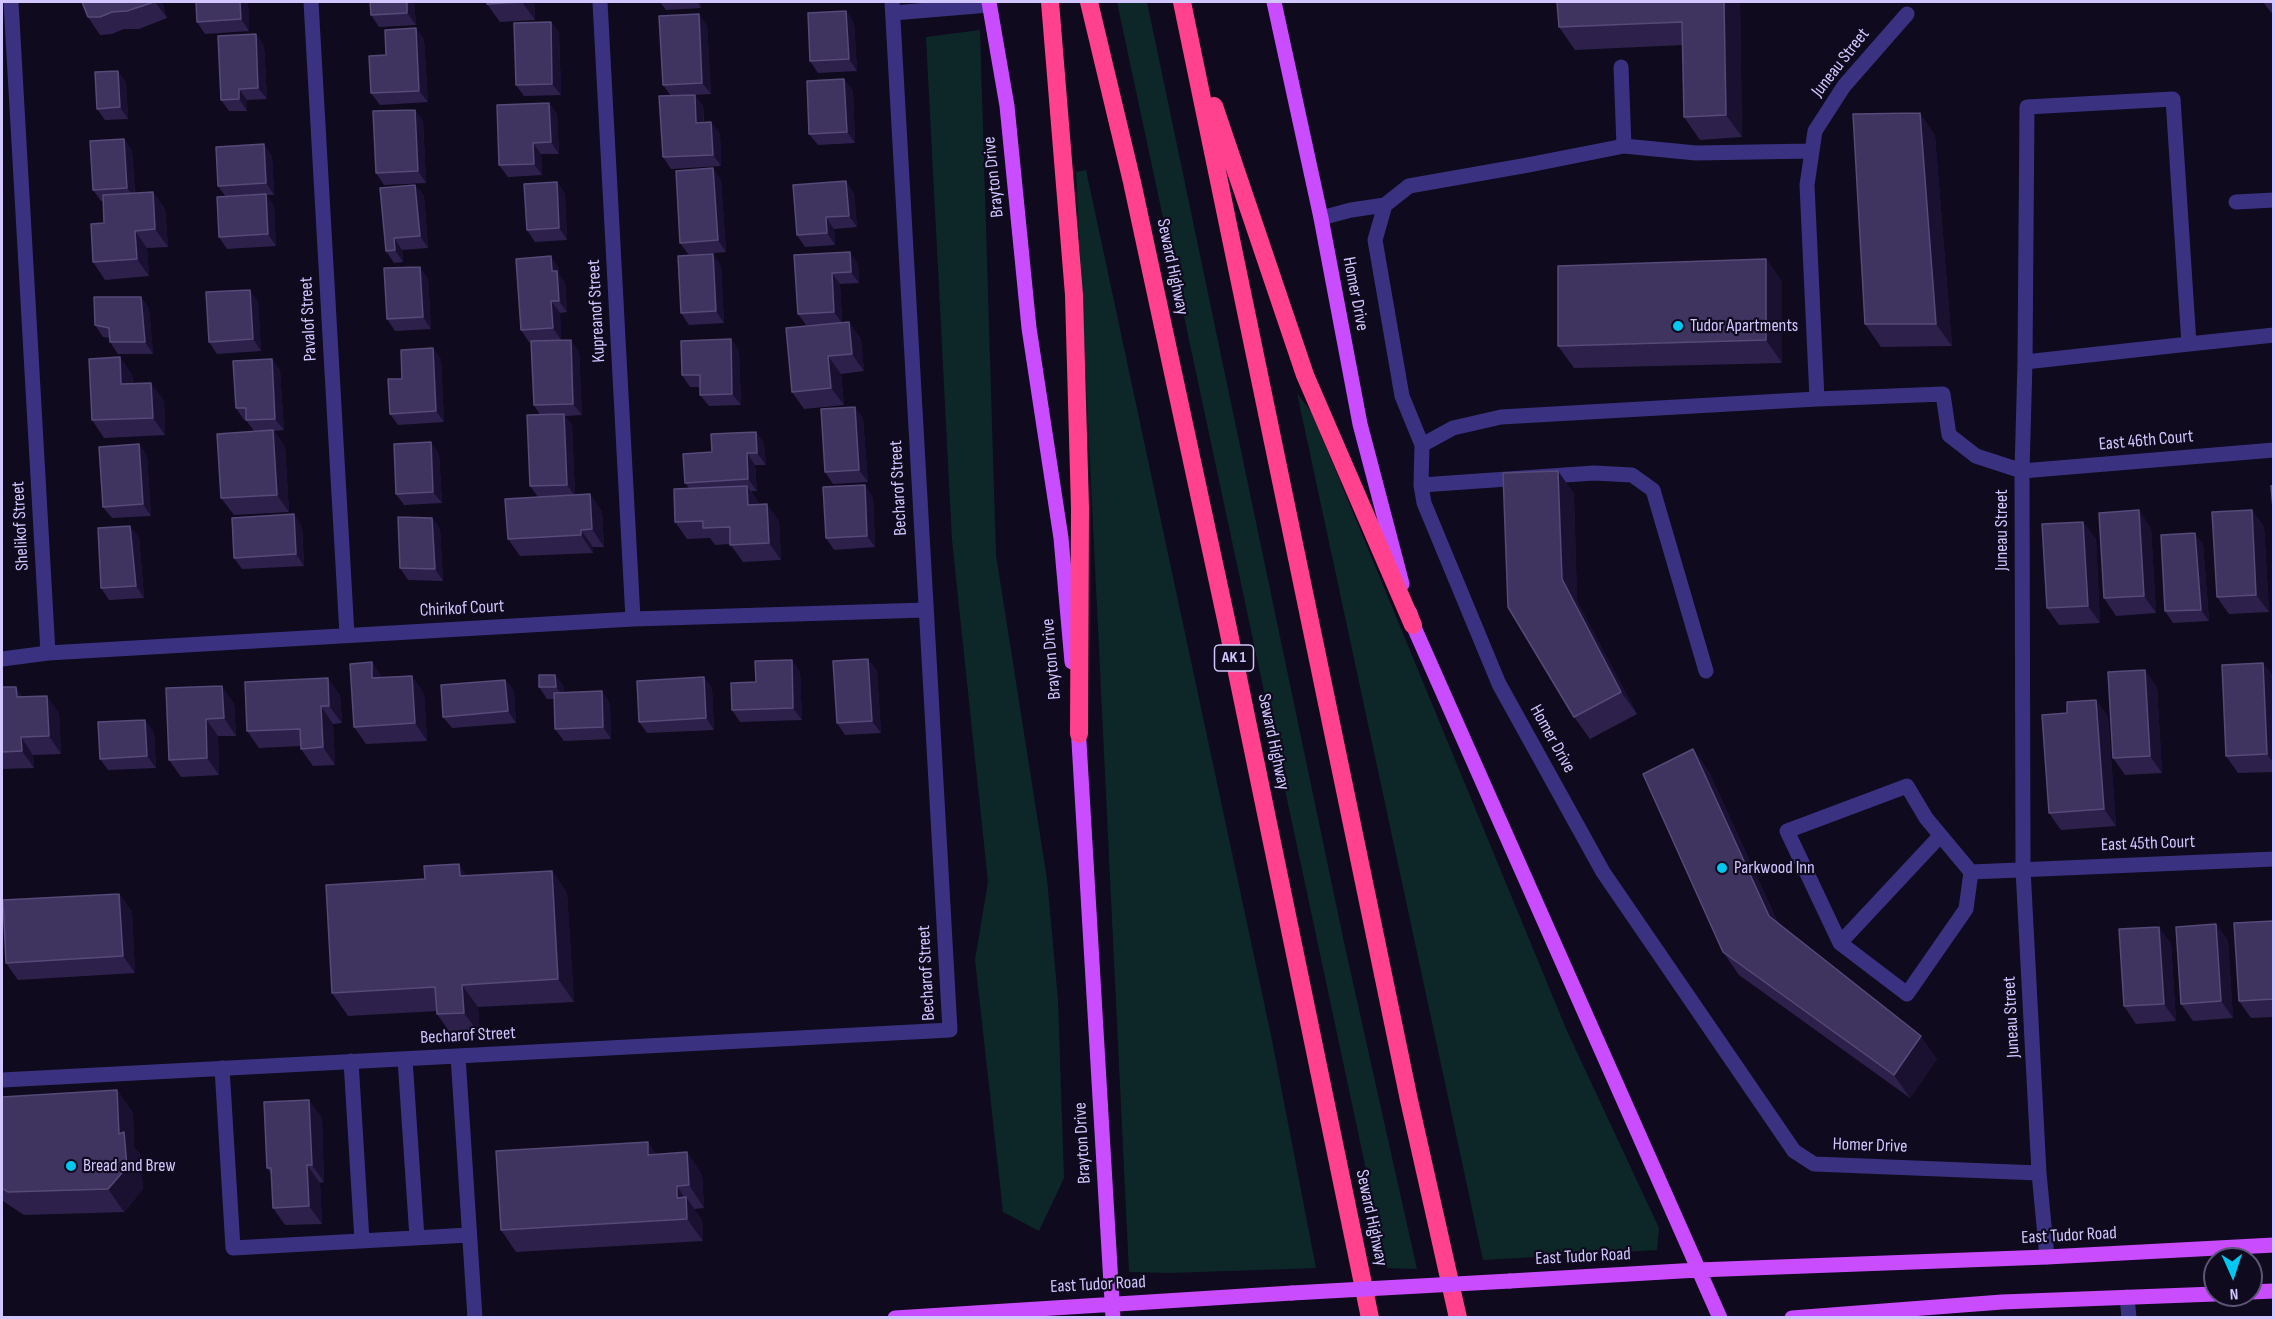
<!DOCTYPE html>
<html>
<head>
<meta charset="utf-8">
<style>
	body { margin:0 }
	#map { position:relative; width:2275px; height:1319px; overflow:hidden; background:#0f0a1d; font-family:"Sofia Sans Condensed",sans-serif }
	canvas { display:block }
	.frame { position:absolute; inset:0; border:3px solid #d1c6ff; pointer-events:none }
	.north { position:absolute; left:2203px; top:1247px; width:60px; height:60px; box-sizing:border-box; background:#0f0a1d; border:2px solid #5d5577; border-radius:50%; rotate:177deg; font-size:16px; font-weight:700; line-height:24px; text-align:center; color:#d1c6ff }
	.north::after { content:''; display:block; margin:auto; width:21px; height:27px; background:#00c8f1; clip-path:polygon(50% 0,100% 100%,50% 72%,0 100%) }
</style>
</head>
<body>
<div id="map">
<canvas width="2275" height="1319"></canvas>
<div class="frame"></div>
<div class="north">N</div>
</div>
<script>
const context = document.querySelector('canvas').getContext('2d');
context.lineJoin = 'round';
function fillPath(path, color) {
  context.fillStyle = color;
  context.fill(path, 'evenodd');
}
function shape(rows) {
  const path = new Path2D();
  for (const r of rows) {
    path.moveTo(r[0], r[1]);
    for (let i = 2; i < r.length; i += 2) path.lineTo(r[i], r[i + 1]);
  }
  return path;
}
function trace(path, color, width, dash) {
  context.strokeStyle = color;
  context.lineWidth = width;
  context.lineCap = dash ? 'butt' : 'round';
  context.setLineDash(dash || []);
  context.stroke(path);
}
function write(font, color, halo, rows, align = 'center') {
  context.font = font + ' "Sofia Sans Condensed",sans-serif';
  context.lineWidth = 4.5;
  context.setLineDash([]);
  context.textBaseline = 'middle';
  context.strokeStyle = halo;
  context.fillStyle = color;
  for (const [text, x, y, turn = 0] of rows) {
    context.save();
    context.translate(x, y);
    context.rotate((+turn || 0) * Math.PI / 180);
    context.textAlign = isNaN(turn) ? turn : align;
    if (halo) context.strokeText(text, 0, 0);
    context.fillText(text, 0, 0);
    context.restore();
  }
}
fillPath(shape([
	[1117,2,1147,2,1345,947,1417,1269,1387,1268],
	[980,30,996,555,1047,879,1058,1000,1064,1178,1039,1231,1003,1212,975,960,988,882,952,540,926,37],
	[1086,170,1272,1040,1316,1268,1171,1273,1129,1272,1076,172],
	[1297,393,1312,413,1567,1031,1659,1228,1657,1250,1483,1260]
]), '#0d2728');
trace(shape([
	[11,2,48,653],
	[311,2,347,635],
	[600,2,633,619],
	[893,13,989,5],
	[1907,14,1844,86,1815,131,1807,185,1817,399,1943,394,1949,435,1976,456,2022,471,2023,869,2039,1173,2047,1257],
	[1621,67,1624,146,1696,153,1812,151],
	[2236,202,2274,200],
	[1321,218,1351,210,1385,205],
	[2274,335,2189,344,2173,99,2027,107,2025,362,2022,471,2274,450],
	[2025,362,2189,344],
	[1817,399,1501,417,1453,428,1422,445,1421,485,1424,503,1499,684,1603,872,1794,1151,1814,1164,2039,1173],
	[1422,445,1402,396,1375,240,1385,205,1409,186,1528,165,1624,146],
	[1421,485,1594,473,1632,475,1653,490,1706,671],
	[2,659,48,653,633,619,926,610],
	[1940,836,1840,943,1787,831,1907,786,1926,818,1971,872,2274,859],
	[1840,943,1907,994,1966,909,1971,872],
	[458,1056,475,1318],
	[405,1059,417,1238],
	[351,1061,362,1241],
	[222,1068,233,1248,469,1235],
	[2,1080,950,1030,892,2],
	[2127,1297,2129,1318]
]), '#3a3280', 15);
trace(shape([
	[989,2,1007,106,1029,328,1061,538,1072,662],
	[1274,2,1321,218,1360,424,1402,584],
	[1410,613,1413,625,1720,1318],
	[1078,725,1113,1318],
	[1510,1281,1698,1270,2047,1257,2274,1245],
	[2251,1292,2274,1291],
	[895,1318,1292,1293],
	[1792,1318,2002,1302,2215,1294]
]), '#c94dff', 15);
trace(shape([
	[1050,2,1074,295,1080,508,1079,734],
	[1089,2,1132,182,1227,624,1370,1318],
	[1182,2,1409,1100,1458,1318],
	[1214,106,1305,375,1413,625]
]), '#ff418e', 18);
trace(shape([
	[1292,1293,1510,1281]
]), '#c94dff', 15);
fillPath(shape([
	[82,2,162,2,167,18,139,29,124,29,112,34,100,35,88,17],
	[196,2,248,2,249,31,205,34,197,22],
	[370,2,414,2,416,25,379,27,371,15],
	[534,2,535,20,500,22,487,4],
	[660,2,701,2,701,8,666,10],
	[1740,2,1742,137,1700,140,1684,117,1683,45,1575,50,1559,27],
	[2263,2,2274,2,2274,16],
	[846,11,854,23,857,71,818,73,810,61],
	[551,22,559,33,561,95,524,96,516,85],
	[707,25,711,94,695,95,703,106,704,122,711,122,720,134,721,166,671,169,663,157,671,96,663,85],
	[416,28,424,40,428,102,380,105,371,93,386,55],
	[256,34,264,46,267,99,247,100,247,111,229,111,221,100],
	[844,79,853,91,855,143,818,145,809,134],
	[126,82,128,119,105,120,97,109],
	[549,103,557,114,559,154,541,154,542,175,508,177,499,165],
	[415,110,423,121,426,183,384,185,376,173],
	[1920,113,1935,136,1952,346,1881,347,1865,324],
	[124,139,132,151,135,193,153,192,165,209,168,247,147,248,149,276,105,280,93,262,104,223,103,201,101,201,93,190],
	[272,156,274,195,266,195,274,206,276,246,227,249,219,237,226,197,218,186],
	[721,180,726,252,689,255,680,243],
	[557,182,565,194,567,240,535,242,527,230],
	[415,185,424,196,428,248,402,250,403,262,394,263,386,251],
	[854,193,857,227,834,229,835,245,805,247,797,235],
	[794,255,858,264,859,283,840,284,842,323,849,322,861,340,864,371,841,374,844,405,804,409,792,392,832,324,806,325,798,314],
	[1766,259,1782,282,1782,363,1574,368,1558,346],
	[721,266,724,323,689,325,681,313],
	[559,268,559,274,565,283,567,312,560,313,561,340,579,351,582,415,565,416,572,425,575,495,590,494,602,512,604,547,593,547,593,553,520,556,508,539,538,497,530,486,540,415,534,405,531,342,529,342,521,330],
	[428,278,431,329,395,331,387,319],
	[141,297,149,309,153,354,118,354,110,342,110,338,103,337,95,325],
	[258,301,261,351,217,354,209,342],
	[731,339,739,351,741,405,709,406,700,395,700,387,690,387,682,375],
	[433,348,441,360,444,422,398,425,390,414,402,379],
	[272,359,280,371,284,430,274,431,285,447,289,512,234,515,221,498,254,431,246,420,244,420,236,408],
	[132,374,133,383,164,400,165,435,104,438,92,420],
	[855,407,863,419,868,482,833,484,825,472],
	[756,432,764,444,766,465,755,465,757,491,751,491,759,504,779,521,781,560,743,562,730,544,715,545,710,538,687,539,675,522,689,488,685,483,712,452],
	[139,444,147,456,151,516,112,518,103,507],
	[439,454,442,503,404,505,396,494],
	[1558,471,1574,494,1577,601,1637,714,1590,739,1574,717],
	[873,497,875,547,834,550,826,538],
	[2252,510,2264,527,2269,612,2229,614,2217,597],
	[432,518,440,529,443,581,408,580,400,568],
	[2083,522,2096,539,2100,623,2059,625,2047,608],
	[302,526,304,566,242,569,234,558],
	[2151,528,2156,613,2116,616,2104,598],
	[139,537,144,598,109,600,101,588],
	[2203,544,2209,621,2173,623,2165,611],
	[372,662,382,678,424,693,427,741,366,744,354,727],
	[2263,663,2274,678,2274,772,2238,773,2226,756],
	[877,670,881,733,845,735,837,723],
	[800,672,802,720,740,722,732,710],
	[555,675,564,687,564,692,610,703,611,739,564,741,555,729,554,699,547,699,539,687],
	[704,677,712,689,714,730,647,733,639,722],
	[505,680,514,691,516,723,452,728,443,717],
	[2,687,59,713,61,754,33,755,34,768,3,769,2,767],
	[2157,687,2162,773,2125,775,2113,758],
	[166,688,234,703,236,736,218,736,219,775,181,777,169,760],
	[340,695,342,723,333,724,335,765,313,766,301,749,301,746,259,748,247,731],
	[2096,700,2108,717,2116,826,2061,830,2049,813,2067,713],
	[154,732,156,768,108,770,100,759],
	[1693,749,1709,772,1778,923,1937,1059,1910,1098,1739,975,1723,952],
	[552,871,567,893,574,1002,478,1007,480,1035,453,1037,437,1014,437,1011,348,1016,332,993,425,879,467,876],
	[119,894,132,912,135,973,18,980,6,963],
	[2274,921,2274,1017,2251,1018,2239,1001],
	[2216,924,2228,941,2233,1018,2193,1021,2181,1004],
	[2159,927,2171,944,2176,1021,2136,1024,2124,1006],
	[117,1090,133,1113,134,1147,140,1154,143,1189,124,1212,24,1215,3,1201,2,1199,2,1097],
	[322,1117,324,1182,320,1183,322,1224,285,1225,273,1208,272,1175,267,1168],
	[687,1152,702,1175,704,1208,694,1209,702,1220,703,1241,516,1252,501,1230,656,1154]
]), '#2d214c');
fillPath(shape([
	[155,2,162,2,167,18],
	[240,2,248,2,249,31,241,19],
	[407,2,414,2,416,25,407,13],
	[522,2,534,2,535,20],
	[697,2,701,2,701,8],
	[1724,2,1740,2,1742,137,1726,115],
	[846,11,854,23,857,71,849,59],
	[699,14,707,25,711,94,702,83],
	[551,22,559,33,561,95,552,84],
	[416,28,424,40,428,102,419,91],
	[256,34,264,46,267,99,258,88],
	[118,71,126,82,128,119,120,107],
	[844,79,853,91,855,143,847,132],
	[239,89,247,100,247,111,239,99],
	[695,95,703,106,704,135,696,123],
	[549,103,557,114,559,154,551,142],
	[415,110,423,121,426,183,418,171],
	[1920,113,1935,136,1952,346,1936,324],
	[711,122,720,134,721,166,713,155],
	[124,139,132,151,135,199,127,188],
	[533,143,541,154,542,175,534,164],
	[264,144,272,156,274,195,266,183],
	[713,168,721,180,726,252,718,240],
	[846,181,854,193,857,227,849,216],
	[557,182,565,194,567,240,559,228],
	[415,185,424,196,428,248,420,236],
	[153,192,165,209,168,247,155,229],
	[266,194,274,206,276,246,268,234],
	[826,217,834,229,835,245,827,233],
	[135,231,147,248,149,276,137,259],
	[394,238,402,250,403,262,395,250],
	[850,252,858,264,859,283,851,272],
	[713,254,721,266,724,323,716,311],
	[551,256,559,268,559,274,565,283,567,312,559,301,552,271],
	[1766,259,1782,282,1782,363,1766,340],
	[420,267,428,278,431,329,423,317],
	[832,273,840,284,842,323,834,312],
	[250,290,258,301,261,351,253,339],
	[141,297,149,309,153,354,145,342],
	[551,301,560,313,561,340,553,328],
	[849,322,861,340,864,371,852,354],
	[731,339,739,351,741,405,732,394],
	[571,340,579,351,582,415,573,404],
	[433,348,441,360,444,422,436,411],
	[828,356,841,374,844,405,831,388],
	[120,357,132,374,134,401,121,384],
	[272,359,280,371,284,430,275,419],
	[151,383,164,400,165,435,153,418],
	[855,407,863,419,868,482,859,470],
	[564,414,572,425,575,496,567,485],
	[273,430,285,447,289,512,277,495],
	[756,432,764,444,766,465,757,453],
	[431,442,439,454,442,503,433,492],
	[139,444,147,456,151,516,143,504],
	[747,453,755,465,757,491,748,479],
	[1558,471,1574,494,1577,601,1637,714,1621,692,1562,579],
	[865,485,873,497,875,547,867,536],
	[747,486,759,503,760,522,748,505],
	[590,494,602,512,604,547,592,529],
	[767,504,779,521,781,560,769,543],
	[2139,510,2151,528,2156,613,2144,596],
	[2252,510,2264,527,2269,612,2256,595],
	[294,514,302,526,304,566,296,554],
	[432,518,440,529,443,581,435,569],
	[2083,522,2096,539,2100,623,2088,606],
	[130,526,139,537,144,598,136,586],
	[581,530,593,547,593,553,581,535],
	[2195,533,2203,544,2209,621,2201,610],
	[868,659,877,670,881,733,872,721],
	[792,660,800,672,802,720,793,708],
	[372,662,384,680,372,678],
	[2263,663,2274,678,2274,764,2267,754],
	[2145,670,2157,687,2162,773,2150,756],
	[555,675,564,687,564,698,556,687],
	[412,676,424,693,427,741,415,723],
	[704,677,712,689,714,730,706,718],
	[328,678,340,695,342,723,329,706],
	[505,680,514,691,516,723,508,711],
	[222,686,234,703,236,736,224,718],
	[16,687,28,704,17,697],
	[602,691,610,703,611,739,603,727],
	[47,696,59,713,61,754,49,736],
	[2096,700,2108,717,2116,826,2104,809],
	[321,706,333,724,335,765,323,747],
	[206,719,218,736,219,775,207,758],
	[145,720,154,732,156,768,147,756],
	[21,737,33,755,34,768,22,751],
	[1693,749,1709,772,1785,939,1769,916],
	[459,864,475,887,460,876],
	[552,871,567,893,574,1002,558,979],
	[119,894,132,912,135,973,123,956],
	[2216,924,2228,941,2233,1018,2221,1001],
	[2159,927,2171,944,2176,1021,2164,1004],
	[462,985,478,1007,480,1035,464,1013],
	[1921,1036,1937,1059,1910,1098,1894,1075],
	[117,1090,133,1113,134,1147,140,1154,143,1189,124,1212,108,1189,119,1134],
	[309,1100,322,1117,324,1182,312,1165],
	[648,1142,664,1165,648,1155],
	[687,1152,702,1175,704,1208,689,1185],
	[307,1165,320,1183,322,1224,309,1206],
	[677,1186,686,1200,686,1197,702,1220,703,1241,687,1219,677,1198]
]), '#1a1131');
const building = shape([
	[82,2,154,2,127,11,112,12,100,17,88,17,82,2],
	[196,2,240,2,241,19,197,22,196,2],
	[370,2,407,2,407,13,371,15,370,2],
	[487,2,522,2,487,4,487,2],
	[1557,2,1724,2,1726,115,1684,117,1682,22,1559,27,1557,2],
	[846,11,849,59,810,61,808,13,846,11],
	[699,14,702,83,663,85,659,16,699,14],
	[551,22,552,84,516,85,514,23,551,22],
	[416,28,419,91,371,93,369,56,386,55,385,30,416,28],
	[256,34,258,88,239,89,239,99,221,100,218,36,256,34],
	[118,71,120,107,97,109,95,72,118,71],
	[844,79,847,132,809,134,807,81,844,79],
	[695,95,696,123,711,122,713,155,663,157,659,96,695,95],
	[549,103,551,142,533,143,534,164,499,165,497,105,549,103],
	[415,110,418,171,376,173,373,111,415,110],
	[1920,113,1936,324,1865,324,1853,114,1920,113],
	[124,139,127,188,93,190,90,141,124,139],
	[264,144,266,183,218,186,216,147,264,144],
	[713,168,718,240,680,243,676,171,713,168],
	[846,181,849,216,826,217,827,233,797,235,793,185,846,181],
	[557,182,559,228,527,230,524,184,557,182],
	[415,185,420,236,394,238,395,250,386,251,380,188,415,185],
	[153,192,155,229,135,231,137,259,93,262,91,224,104,223,103,195,153,192],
	[266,194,268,234,219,237,217,197,266,194],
	[850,252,851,272,832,273,834,312,798,314,794,255,850,252],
	[713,254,716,311,681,313,678,256,713,254],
	[551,256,552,271,557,271,559,301,551,301,553,328,521,330,516,259,551,256],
	[1766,259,1766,340,1558,346,1558,266,1766,259],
	[420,267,423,317,387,319,384,268,420,267],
	[250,290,253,339,209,342,206,292,250,290],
	[94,297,141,297,145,342,110,342,109,328,95,325,94,297],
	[849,322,852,354,828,356,831,388,792,392,786,328,849,322],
	[731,339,732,394,700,395,700,375,682,375,681,341,731,339],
	[571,340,573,404,534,405,531,341,571,340],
	[433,348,436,411,390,414,388,379,402,379,401,350,433,348],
	[120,357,121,384,151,383,153,418,92,420,89,359,120,357],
	[272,359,275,419,246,420,246,408,236,408,233,361,272,359],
	[855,407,859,470,825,472,821,409,855,407],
	[564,414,567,485,530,486,527,415,564,414],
	[273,430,277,495,221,498,217,434,273,430],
	[756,432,757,453,747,453,748,479,685,483,683,454,712,452,711,434,756,432],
	[431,442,433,492,396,494,394,444,431,442],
	[139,444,143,504,103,507,99,447,139,444],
	[1558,471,1562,579,1621,692,1574,717,1508,607,1503,473,1558,471],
	[865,485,867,536,826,538,823,487,865,485],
	[2274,485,2274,520,2271,486,2274,485],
	[747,486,748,505,767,504,769,543,730,545,730,527,703,528,703,521,675,522,674,489,747,486],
	[590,494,592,529,581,530,581,535,508,539,505,499,590,494],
	[2139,510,2144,596,2104,598,2099,513,2139,510],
	[2252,510,2256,595,2217,597,2212,512,2252,510],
	[294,514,296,554,234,558,232,518,294,514],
	[398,517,432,518,435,569,400,568,398,517],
	[2083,522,2088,606,2047,608,2042,524,2083,522],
	[130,526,136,586,101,588,98,528,130,526],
	[2195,533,2201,610,2165,611,2161,535,2195,533],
	[868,659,872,721,837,723,833,661,868,659],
	[792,660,793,708,732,710,731,683,756,682,755,661,792,660],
	[372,662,372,678,412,676,415,723,354,727,350,664,372,662],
	[2263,663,2267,754,2226,756,2222,665,2263,663],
	[2145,670,2150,756,2113,758,2108,672,2145,670],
	[539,675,555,675,556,687,539,687,539,675],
	[704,677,706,718,639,722,637,681,704,677],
	[328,678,329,706,321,706,323,747,301,749,300,729,247,731,245,682,328,678],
	[505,680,508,711,443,717,441,685,505,680],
	[222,686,224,718,206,719,207,758,169,760,166,688,222,686],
	[2,687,16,687,17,697,47,696,49,736,21,737,22,751,2,752,2,687],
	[602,691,603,727,555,729,554,693,602,691],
	[2096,700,2104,809,2049,813,2042,715,2067,713,2067,702,2096,700],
	[145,720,147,756,100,759,98,722,145,720],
	[1693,749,1769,916,1921,1036,1894,1075,1723,952,1643,774,1693,749],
	[459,864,460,876,552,871,558,979,462,985,464,1013,437,1014,435,987,332,993,326,885,425,879,424,866,459,864],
	[119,894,123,956,6,963,3,900,119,894],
	[2274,921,2274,999,2239,1001,2234,923,2274,921],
	[2216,924,2221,1001,2181,1004,2176,927,2216,924],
	[2159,927,2164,1004,2124,1006,2119,929,2159,927],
	[117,1090,119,1134,124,1132,127,1167,108,1189,8,1192,2,1188,2,1097,117,1090],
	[309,1100,312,1165,307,1165,309,1206,273,1208,271,1168,267,1168,264,1102,309,1100],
	[648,1142,648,1155,687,1152,689,1185,677,1186,677,1198,686,1197,687,1219,501,1230,496,1151,648,1142]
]);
fillPath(building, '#3f3360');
trace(building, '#564a79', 1.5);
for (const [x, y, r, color] of [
	[1678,326,6,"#00c8f1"],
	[1722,868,6,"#00c8f1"],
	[71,1166,6,"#00c8f1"]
]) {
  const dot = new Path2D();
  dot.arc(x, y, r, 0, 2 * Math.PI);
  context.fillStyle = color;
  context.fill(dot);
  trace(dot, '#0f0a1d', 2);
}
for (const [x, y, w] of [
	[1234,658,39]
]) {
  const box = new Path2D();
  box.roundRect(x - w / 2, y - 13, w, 26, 4.5);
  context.fillStyle = '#0f0a1d';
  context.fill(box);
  trace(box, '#d1c6ff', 1.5);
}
write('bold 16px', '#d1c6ff', null, [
	["AK 1",1234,658]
]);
write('18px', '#d1c6ff', '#0f0a1d', [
	["Juneau Street",1841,63,-52],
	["Brayton Drive",994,177,-96],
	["Seward Highway",1172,267,78],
	["Homer Drive",1355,294,79],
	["Kupreanof Street",597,311,-93],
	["Pavalof Street",309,319,-93],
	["East 46th Court",2146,441,-5],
	["Becharof Street",899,488,-93],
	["Shelikof Street",21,526,-93],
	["Juneau Street",2002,530,-90],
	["Chirikof Court",462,609,-3],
	["Brayton Drive",1052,659,-95],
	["Homer Drive",1552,739,61],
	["Seward Highway",1273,742,78],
	["East 45th Court",2148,844,-2],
	["Becharof Street",927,973,-93],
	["Juneau Street",2012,1017,-93],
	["Becharof Street",468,1036,-3],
	["Brayton Drive",1083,1143,-93],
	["Homer Drive",1870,1146,2],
	["Seward Highway",1371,1218,78],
	["East Tudor Road",2069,1236,-3],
	["East Tudor Road",1583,1257,-3],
	["East Tudor Road",1098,1285,-3]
]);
write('18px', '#d1c6ff', '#0f0a1d', [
	["Tudor Apartments",1690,326],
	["Parkwood Inn",1734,868],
	["Bread and Brew",83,1166]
], 'left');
</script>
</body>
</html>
